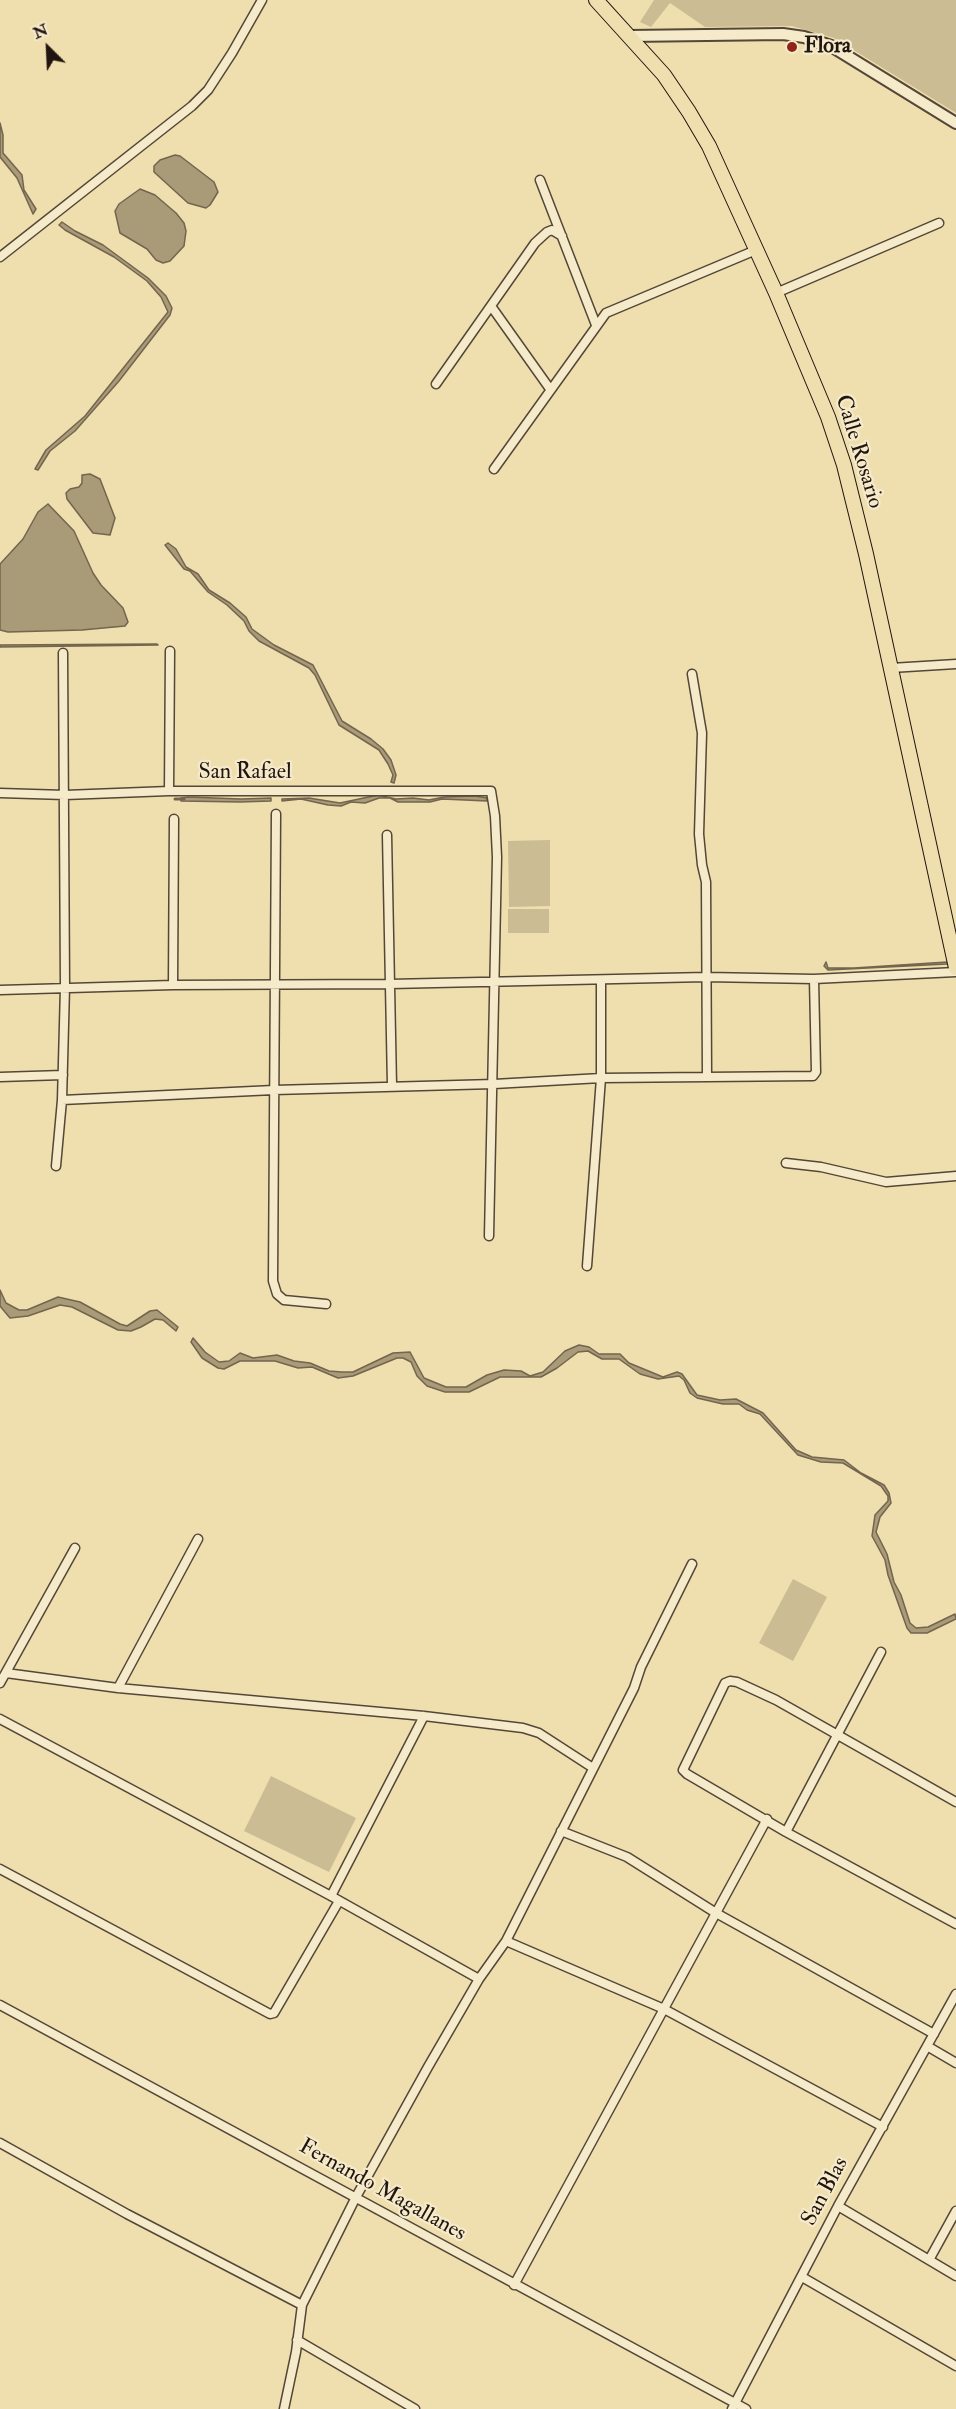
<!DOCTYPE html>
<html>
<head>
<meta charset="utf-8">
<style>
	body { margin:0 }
	#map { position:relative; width:956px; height:2409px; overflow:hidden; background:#efdeae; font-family:"IM FELL Double Pica",serif }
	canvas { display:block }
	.north { position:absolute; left:18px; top:18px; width:60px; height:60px; -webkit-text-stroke:4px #f5eaca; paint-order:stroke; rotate:336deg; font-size:16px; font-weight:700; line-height:24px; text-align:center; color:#21150f }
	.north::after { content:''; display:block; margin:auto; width:21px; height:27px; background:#21150f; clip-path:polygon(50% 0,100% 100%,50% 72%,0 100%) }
</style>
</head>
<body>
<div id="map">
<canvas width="956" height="2409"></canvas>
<div class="north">N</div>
</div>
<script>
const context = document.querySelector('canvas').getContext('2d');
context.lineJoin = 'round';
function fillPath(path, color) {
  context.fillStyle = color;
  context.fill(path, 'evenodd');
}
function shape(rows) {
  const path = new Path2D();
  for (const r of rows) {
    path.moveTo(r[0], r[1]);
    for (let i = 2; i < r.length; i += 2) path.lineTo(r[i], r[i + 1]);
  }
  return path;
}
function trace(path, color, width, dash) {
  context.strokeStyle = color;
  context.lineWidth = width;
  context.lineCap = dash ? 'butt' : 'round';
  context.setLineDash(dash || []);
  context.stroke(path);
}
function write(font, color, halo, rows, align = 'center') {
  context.font = font + ' "IM FELL Double Pica",serif';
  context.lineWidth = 4.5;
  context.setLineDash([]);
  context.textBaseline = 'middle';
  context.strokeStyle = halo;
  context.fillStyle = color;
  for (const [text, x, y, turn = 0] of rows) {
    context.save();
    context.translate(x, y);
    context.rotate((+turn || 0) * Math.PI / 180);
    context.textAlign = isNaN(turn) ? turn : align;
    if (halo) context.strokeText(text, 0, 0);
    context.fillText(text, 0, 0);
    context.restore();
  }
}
fillPath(shape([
	[654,0,956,0,956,113,834,38,792,26,705,27,670,3,651,27,640,22],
	[550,840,550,906,509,907,508,841],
	[508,909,549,909,549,933,508,933],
	[793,1579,827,1597,793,1661,759,1643],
	[271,1776,356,1818,329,1872,244,1831]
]), '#ccbc93');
const water = shape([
	[0,123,3,135,3,153,22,175,24,190,36,209,33,214,17,178,0,157,0,123],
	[175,155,180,156,214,182,218,192,210,205,206,208,188,203,154,172,154,166,160,160,175,155],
	[140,189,155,195,176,213,184,223,186,231,184,246,170,261,163,263,156,260,147,249,120,233,115,211,119,204,140,189],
	[62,222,75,231,103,245,148,278,166,296,172,308,170,315,119,381,75,431,50,451,38,470,35,469,46,450,85,416,168,312,161,297,147,281,114,257,65,230,59,225,62,222],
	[90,474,100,479,115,518,110,535,93,533,67,499,66,493,70,489,79,487,82,483,82,475,90,474],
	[48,504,74,531,93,573,101,585,123,608,128,622,125,626,82,630,8,632,0,630,0,564,23,539,38,512,48,504],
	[168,543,176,549,186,567,198,574,209,590,230,603,246,617,252,629,274,645,313,665,342,721,371,739,383,749,391,760,396,775,394,783,391,782,393,775,388,764,379,750,339,725,315,675,309,668,259,641,249,631,244,621,227,605,208,592,190,571,184,569,165,545,168,543],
	[157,644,158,645,0,647,0,645,157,644],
	[378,795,396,799,413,798,429,800,444,797,475,796,487,798,487,801,442,799,430,802,398,802,390,798,379,798,365,803,351,802,341,806,328,805,301,799,282,801,282,799,309,798,340,803,378,795],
	[189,797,241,799,271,798,271,801,240,802,181,801,181,798,189,797],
	[826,962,828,968,854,968,947,962,947,964,828,970,824,966,826,962],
	[0,1290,6,1303,19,1310,27,1310,58,1297,80,1302,120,1324,127,1326,150,1311,157,1310,178,1327,176,1331,163,1320,155,1319,141,1327,131,1331,118,1330,72,1307,60,1305,28,1316,10,1318,0,1306,0,1290],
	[193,1338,205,1352,219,1362,229,1361,240,1353,253,1358,277,1355,294,1361,310,1363,329,1371,342,1372,353,1372,393,1353,410,1352,424,1378,446,1387,466,1387,487,1375,504,1370,521,1371,530,1376,543,1372,565,1351,579,1345,589,1347,599,1354,620,1354,629,1363,663,1377,677,1372,682,1374,697,1395,720,1400,736,1399,763,1413,796,1450,812,1457,844,1460,861,1473,884,1485,889,1493,891,1503,880,1517,876,1532,887,1554,894,1582,901,1595,910,1623,916,1628,928,1627,955,1614,956,1619,927,1633,911,1633,907,1628,888,1575,885,1560,872,1536,875,1515,888,1501,888,1496,881,1486,843,1463,821,1462,798,1455,760,1414,747,1410,739,1404,723,1404,697,1398,690,1393,684,1380,679,1376,658,1379,640,1374,619,1359,602,1359,588,1351,578,1352,557,1368,541,1377,500,1377,469,1392,445,1392,427,1386,417,1376,411,1362,403,1358,397,1358,353,1376,338,1378,312,1367,298,1368,275,1361,240,1361,224,1369,218,1368,202,1358,191,1342,193,1338]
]);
fillPath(water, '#a99a78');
trace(water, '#73654e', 1.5);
trace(shape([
	[175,799,184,799]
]), '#73654e', 3);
const minor = shape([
	[540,180,596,325],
	[0,257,192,106,208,90,232,53,262,0],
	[776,293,939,223],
	[491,306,550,389],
	[436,384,535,243,547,232,552,230,562,236],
	[494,469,606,313,756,250],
	[891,668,956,664],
	[692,674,702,733,699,834,702,865,706,882,707,1077],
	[169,791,170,651],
	[0,793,65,795,169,791,491,791,495,816,497,857,489,1236],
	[276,814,273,1281,277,1294,284,1300,326,1304],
	[387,835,392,1086],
	[173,985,174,819],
	[0,990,173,985,390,984,706,977,814,979,956,972],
	[0,1077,63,1075],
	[62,1100,274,1090,494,1084,601,1078,813,1076,816,1072,814,979],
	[786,1163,821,1167,886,1182,956,1176],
	[56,1166,62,1100,65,987,63,653],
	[587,1266,601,1078,601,980],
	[6,1673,118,1688,424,1716,523,1728,539,1733,593,1768],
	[0,1683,75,1548],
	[118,1688,198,1539],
	[0,1719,331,1896,479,1979],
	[956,1802,776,1700,737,1682,730,1681,725,1683,683,1770,687,1774,786,1832,956,1924],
	[561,1831,627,1857,716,1913,934,2034],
	[786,1832,881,1652],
	[0,1869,270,2014,274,2013,339,1901],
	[331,1896,424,1716],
	[506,1941,664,2009,883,2127],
	[0,2005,746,2409],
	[927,2046,956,2063],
	[0,2143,127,2214,302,2305],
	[838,2206,956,2276],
	[929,2260,956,2211],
	[802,2277,956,2366],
	[514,2285,767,1819],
	[297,2340,415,2409],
	[284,2409,296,2352,302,2305,356,2197,428,2067,479,1979,506,1941,634,1688,641,1667,692,1564],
	[732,2409,838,2206,956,1994]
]);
const tertiary = shape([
	[629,36,783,34,804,37,831,46,956,123]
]);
const primary = shape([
	[596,0,664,75,689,112,709,146,776,293,828,417,844,465,866,554,956,968]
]);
trace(minor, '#544737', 11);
trace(tertiary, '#544737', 14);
trace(primary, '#21150f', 16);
trace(minor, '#f5eaca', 8);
trace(tertiary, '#f5eaca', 10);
trace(primary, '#efdeae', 14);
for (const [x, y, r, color] of [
	[792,47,6,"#8f2418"]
]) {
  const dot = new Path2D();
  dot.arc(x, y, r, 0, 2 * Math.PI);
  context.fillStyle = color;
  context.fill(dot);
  trace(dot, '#f5eaca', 2);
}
write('bold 22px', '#21150f', '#f5eaca', [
	["Flora",804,47]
], 'left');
write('22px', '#21150f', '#f5eaca', [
	["Calle Rosario",858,452,73],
	["San Rafael",245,773],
	["Fernando Magallanes",382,2191,29],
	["San Blas",826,2192,-62]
]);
</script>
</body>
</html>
